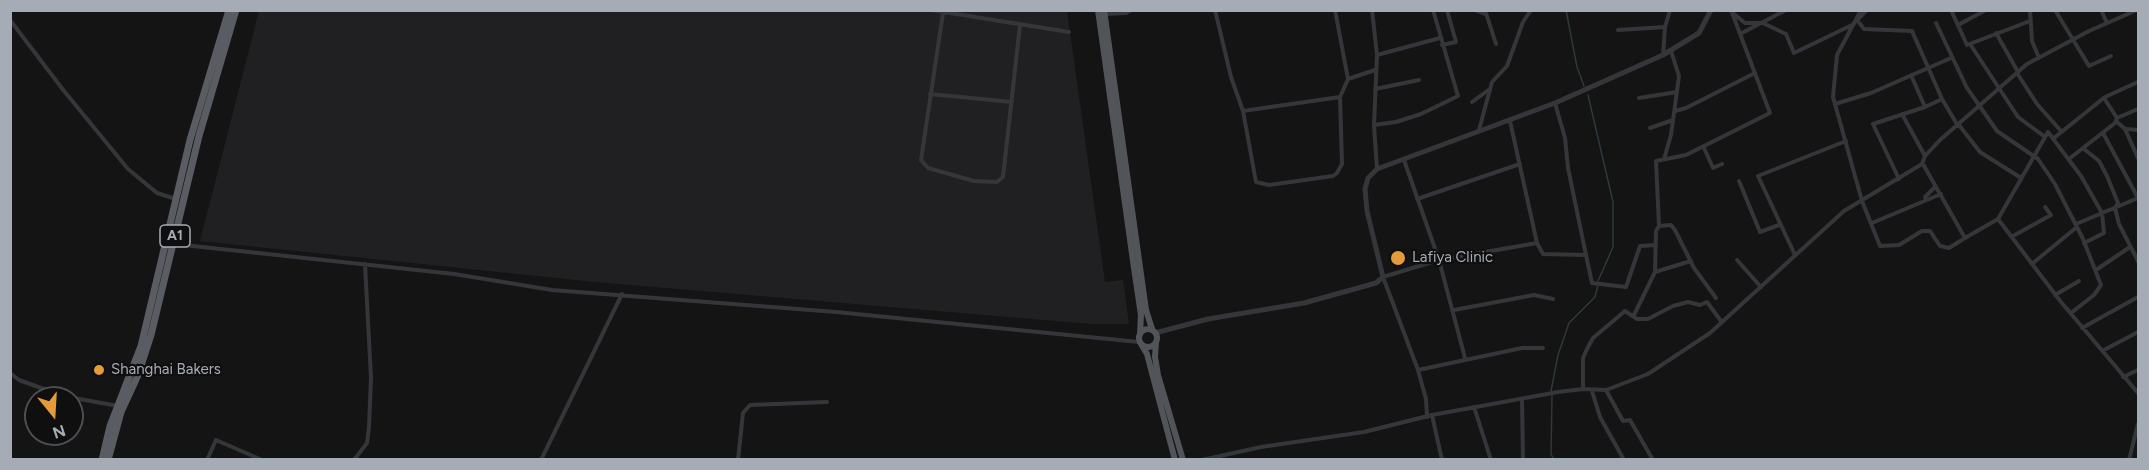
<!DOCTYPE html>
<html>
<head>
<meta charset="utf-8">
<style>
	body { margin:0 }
	#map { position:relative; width:2149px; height:470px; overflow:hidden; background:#141415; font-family:Figtree,sans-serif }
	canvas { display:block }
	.frame { position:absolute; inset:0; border:12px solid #a6acb5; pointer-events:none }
	.north { position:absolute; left:24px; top:386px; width:60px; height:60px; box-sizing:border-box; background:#0f0f10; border:2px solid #4b4e52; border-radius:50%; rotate:162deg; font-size:16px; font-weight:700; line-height:24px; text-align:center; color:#a6acb5 }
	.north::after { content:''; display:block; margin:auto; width:21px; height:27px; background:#e69b3b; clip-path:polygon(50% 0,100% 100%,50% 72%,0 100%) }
</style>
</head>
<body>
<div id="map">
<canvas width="2149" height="470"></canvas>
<div class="frame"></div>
<div class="north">N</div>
</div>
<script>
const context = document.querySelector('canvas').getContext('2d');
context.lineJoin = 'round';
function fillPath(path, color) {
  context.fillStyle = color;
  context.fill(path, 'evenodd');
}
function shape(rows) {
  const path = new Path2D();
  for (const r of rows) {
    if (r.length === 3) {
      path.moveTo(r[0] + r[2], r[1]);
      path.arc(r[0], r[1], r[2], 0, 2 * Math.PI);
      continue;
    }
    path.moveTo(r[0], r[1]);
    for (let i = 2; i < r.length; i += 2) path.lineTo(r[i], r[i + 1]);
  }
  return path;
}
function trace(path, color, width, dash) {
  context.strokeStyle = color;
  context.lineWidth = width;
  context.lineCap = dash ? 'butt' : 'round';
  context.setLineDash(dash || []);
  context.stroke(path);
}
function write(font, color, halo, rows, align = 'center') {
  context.font = font + ' Figtree,sans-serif';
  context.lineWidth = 4.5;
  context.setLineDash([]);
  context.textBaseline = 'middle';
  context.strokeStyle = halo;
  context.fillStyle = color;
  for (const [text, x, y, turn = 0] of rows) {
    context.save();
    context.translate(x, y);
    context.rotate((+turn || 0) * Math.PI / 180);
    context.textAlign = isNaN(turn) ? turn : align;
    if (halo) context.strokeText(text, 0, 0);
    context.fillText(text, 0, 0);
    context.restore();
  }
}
fillPath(shape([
	[259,11,1067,11,1105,282,1123,280,1129,324,1091,324,595,282,200,241]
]), '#202022');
trace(shape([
	[1566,10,1577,67,1584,86],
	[1588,95,1613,202,1613,247,1598,281],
	[1551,391,1558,355,1569,323,1595,297,1598,285],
	[1552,396,1551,454,1554,460]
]), '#2e383d', 1.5);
trace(shape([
	[931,10,1069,32],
	[1215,10,1231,77,1243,111,1256,182,1269,185,1333,176,1337,173,1342,164,1340,97],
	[1372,10,1377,55,1374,125,1377,169],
	[1475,10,1485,14],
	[1485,10,1496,44],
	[1861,10,1837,55,1833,97,1862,201,1880,246,1899,245,1922,231,1930,231,1940,246,1949,248,1965,238],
	[1867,10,1857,20,1864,29,1912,31,1942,99,1958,126],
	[1951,10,1967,45,2030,21],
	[2030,10,2032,41,2039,58],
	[2055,10,2089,66,2111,56],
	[2101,10,2107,23],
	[943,13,921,160,928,168,974,181,997,182,1003,177,1020,25],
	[1105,14,1126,13,1131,10],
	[1734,14,1745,23,1763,23,1786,34,1794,53,1854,24],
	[10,20,64,91,128,169,157,193,176,199],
	[1936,23,1967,88,1997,131,2038,159,2055,184,2083,239,2101,285,2094,295,2071,313],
	[1958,25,1986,10],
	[1618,30,1665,27],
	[1996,33,2018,72],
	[1740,34,1786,10],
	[1970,44,2018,117,2045,137],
	[1442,45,1456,42,1447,10],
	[1377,55,1440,38],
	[1663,55,1665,27,1670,10],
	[2017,73,2037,104,2061,131],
	[1911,75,1925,107],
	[1348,79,1375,70],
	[1375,89,1419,80],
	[930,94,1012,102],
	[1639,98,1677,92],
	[1472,102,1490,89],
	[1555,103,1565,138,1568,168,1586,255],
	[1835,104,1871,93,1951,58],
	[1243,111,1340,97,1348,79,1335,10],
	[1675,111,1686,108,1755,73],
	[1902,114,1925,156],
	[2117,118,2138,109],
	[1510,121,1537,243,1543,254,1586,255,1592,283,1626,287,1640,246,1656,245],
	[2116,121,2125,129,2138,158],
	[1374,125,1396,122,1421,114,1458,96,1433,10],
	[1959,125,1980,152,2021,178],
	[1650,128,1673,120],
	[2126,129,2138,130],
	[1479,130,1492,82,1507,66,1523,22,1531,10],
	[2103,133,2138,198],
	[2054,138,2105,97,2138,82],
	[1704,148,1713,168,1722,164],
	[2084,149,2099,161,2107,176,2118,203,2115,208,2119,224,2138,261],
	[1664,159,1671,135,1679,76,1671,51],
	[2069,159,2115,123,2117,118,2104,98],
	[1404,160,1439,260,1465,358],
	[1923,164,1965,238,1998,219,2061,302,2138,393],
	[1899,179,1873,124,1925,107,1942,99],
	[1739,181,1760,232,1779,225],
	[1925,197,1935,187],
	[1417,199,1520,164],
	[1998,219,2048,132,2081,176,2102,213,2104,233,2084,243],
	[1872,223,1941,194],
	[2076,224,2138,198],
	[1659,226,1671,225,1675,230,1694,268,1716,298],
	[2013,236,2051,215,2045,207],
	[174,244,454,274,552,290,836,312,1139,342],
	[1795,255,1758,176,1846,141],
	[1737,260,1761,287],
	[2033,263,2077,227],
	[2096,270,2130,247],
	[1655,272,1691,261],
	[2055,295,2079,281],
	[1454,310,1534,295,1553,299],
	[1634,315,1655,272,1656,231,1659,226,1656,161,1686,155,1770,113,1731,10],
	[2082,328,2138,297],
	[2102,351,2138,332],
	[1418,370,1522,348,1543,348],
	[10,373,19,380,41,388,74,398,118,406],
	[2123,377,2138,370],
	[1583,389,1583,358,1587,349,1593,338,1625,311,1637,319,1648,319,1673,306,1688,302,1700,305,1707,302,1721,321],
	[1606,390,1623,421,1630,420,1653,460],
	[1592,391,1600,417,1624,460],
	[1522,400,1523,460],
	[1474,407,1491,460],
	[1432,415,1442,460],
	[1427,417,1426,399,1418,370,1383,277,1439,260,1537,243],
	[10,459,12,460],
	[207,460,216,440,262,460],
	[354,460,367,443,369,427,371,378,365,264],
	[541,460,622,294],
	[738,460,743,413,750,405,827,402],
	[1202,460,1261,447,1364,432,1432,415,1558,392,1583,389,1606,390,1648,374,1710,333,1844,211,1922,164,1925,156,1940,140,2027,64,2089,31,2137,10],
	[2129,460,2138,424]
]), '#35363a', 4);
trace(shape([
	[1155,333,1208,319,1304,303,1376,283,1383,277,1367,211,1365,189,1368,178,1377,169,1555,103,1663,55,1699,33,1711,10]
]), '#35363a', 5);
trace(shape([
	[1098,10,1134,268,1141,315,1140,334],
	[1104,10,1146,310,1152,329],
	[1148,338,9],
	[1156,342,1155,357,1158,375,1183,460],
	[1141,344,1147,354,1175,460]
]), '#515459', 6);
trace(shape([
	[102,460,110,426,141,346,190,140,229,10],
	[108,460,121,412,138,375,151,335,199,136,236,10]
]), '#595c62', 7);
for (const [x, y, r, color] of [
	[1398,258,8,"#e69b3b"],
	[99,370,6,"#e69b3b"]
]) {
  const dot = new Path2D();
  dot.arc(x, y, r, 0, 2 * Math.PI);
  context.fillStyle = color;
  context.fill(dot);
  trace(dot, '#0f0f10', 2);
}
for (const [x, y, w] of [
	[175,236,30]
]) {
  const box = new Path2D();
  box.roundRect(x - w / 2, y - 11, w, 22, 4.5);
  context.fillStyle = '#0f0f10';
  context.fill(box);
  trace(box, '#a6acb5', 1.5);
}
write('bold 14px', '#a6acb5', null, [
	["A1",175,236]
]);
write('15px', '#a6acb5', '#0f0f10', [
	["Lafiya Clinic",1412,258],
	["Shanghai Bakers",111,370]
], 'left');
</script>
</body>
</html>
